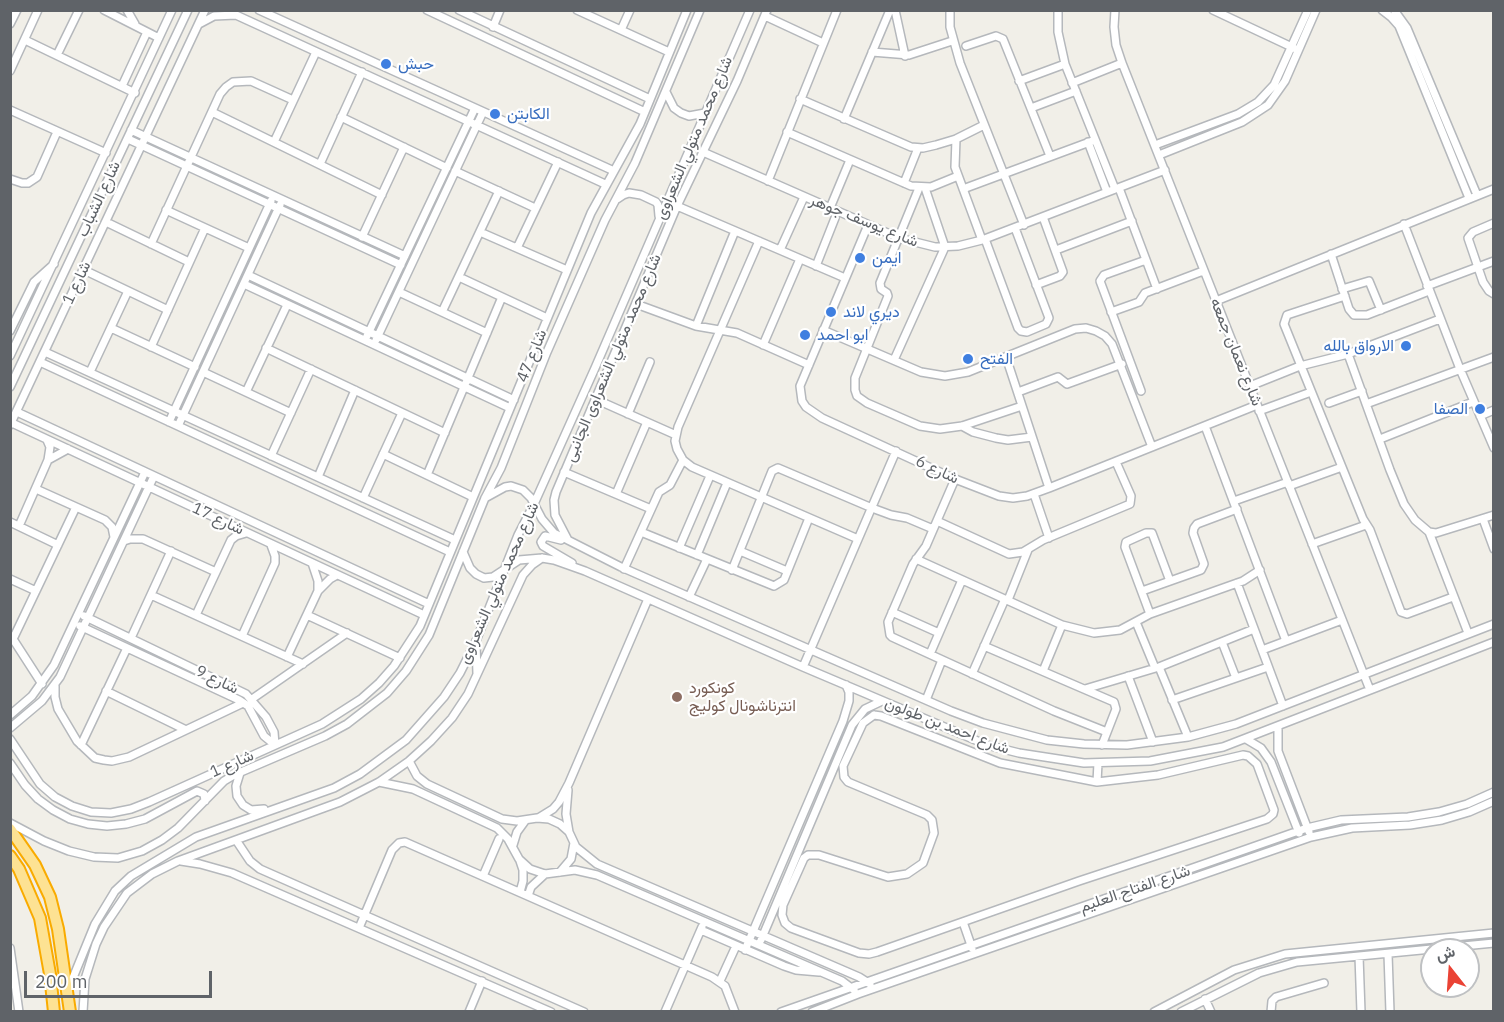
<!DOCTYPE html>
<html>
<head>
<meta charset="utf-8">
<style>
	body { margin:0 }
	#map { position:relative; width:1504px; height:1022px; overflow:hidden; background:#f1efe8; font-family:"IBM Plex Sans",Vazirmatn,sans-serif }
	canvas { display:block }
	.frame { position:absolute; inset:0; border:12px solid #5f6368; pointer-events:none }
	.north { position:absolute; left:1420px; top:938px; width:60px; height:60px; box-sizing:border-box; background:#fff; border:2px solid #bfc1c3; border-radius:50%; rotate:343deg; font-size:16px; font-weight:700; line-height:24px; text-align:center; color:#5f6368 }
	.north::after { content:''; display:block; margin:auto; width:21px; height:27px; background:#ea4335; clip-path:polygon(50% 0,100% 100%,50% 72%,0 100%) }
	.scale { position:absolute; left:24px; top:971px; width:188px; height:27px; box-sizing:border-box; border:3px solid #5f6368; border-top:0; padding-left:8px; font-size:18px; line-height:21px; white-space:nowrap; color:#5f6368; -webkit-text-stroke:4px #fff; paint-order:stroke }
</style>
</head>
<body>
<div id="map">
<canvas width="1504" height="1022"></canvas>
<div class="frame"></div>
<div class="north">ش</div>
<div class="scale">200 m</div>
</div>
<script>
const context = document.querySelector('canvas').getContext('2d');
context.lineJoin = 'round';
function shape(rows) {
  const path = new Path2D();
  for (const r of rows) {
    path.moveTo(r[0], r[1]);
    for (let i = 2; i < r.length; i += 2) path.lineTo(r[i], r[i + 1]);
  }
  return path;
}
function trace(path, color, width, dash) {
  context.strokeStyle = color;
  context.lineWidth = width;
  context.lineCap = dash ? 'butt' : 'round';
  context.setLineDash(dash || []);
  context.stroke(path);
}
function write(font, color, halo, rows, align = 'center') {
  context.font = font + ' "IBM Plex Sans",Vazirmatn,sans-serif';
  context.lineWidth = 4.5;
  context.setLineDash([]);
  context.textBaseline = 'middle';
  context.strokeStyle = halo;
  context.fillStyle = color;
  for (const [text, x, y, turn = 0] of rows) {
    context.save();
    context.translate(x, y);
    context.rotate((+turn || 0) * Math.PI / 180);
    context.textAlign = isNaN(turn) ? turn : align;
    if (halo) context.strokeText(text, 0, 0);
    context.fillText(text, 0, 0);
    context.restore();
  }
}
const minor = shape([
	[104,10,159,38],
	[127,10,135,24],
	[259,10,614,171],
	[427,10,645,112],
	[459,10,650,99],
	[577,10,669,52],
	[895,10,905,56],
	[950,10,950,27,960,63,1024,225],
	[1058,10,1058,32,1065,64,1115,189],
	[1115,10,1114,27,1116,45,1122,63,1370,690],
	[1213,10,1296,49],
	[1382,10,1391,17,1399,26,1469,198],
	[1394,10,1407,28,1477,195],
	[765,16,823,43],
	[10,24,17,10],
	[199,24,214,16,236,15,605,184],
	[493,27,500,10],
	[621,30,630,10],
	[25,40,135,93],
	[966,46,996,36,1003,39,1050,156],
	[872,52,909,55,952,41],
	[57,55,79,10],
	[10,71,38,10],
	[1019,81,1065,64],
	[1072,83,1122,63],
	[122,86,147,32],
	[666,92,674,108,681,113,689,116,705,113],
	[800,99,911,147,923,148,936,145,956,139,984,125],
	[1031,108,1076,91],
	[10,110,106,153],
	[212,112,382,195],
	[341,117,447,168],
	[844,119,890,10],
	[131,130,405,256],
	[787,132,911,186,931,187,958,176],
	[128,139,401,265],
	[956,139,955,167,982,240],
	[274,142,316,52],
	[1088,142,1107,192],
	[1155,145,1238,114,1258,102,1274,85,1308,10],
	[703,152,899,238,935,247,958,246,982,240,1165,170],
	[1159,155,1242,122,1268,105,1285,81,1316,10],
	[320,164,362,72],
	[455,171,535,208],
	[10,179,22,183,28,183,37,177,57,132],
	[768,181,837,10],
	[904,183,918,148],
	[919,188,880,283,881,289,887,293,888,296,855,378,855,390,857,396,867,403,920,426,940,429,962,426,1022,406],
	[1119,188,1157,289],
	[963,189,1095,140],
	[617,199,623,195,629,193,641,195,656,202,658,205,659,216],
	[677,206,845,278],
	[830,208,850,160],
	[166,210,249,248],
	[106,222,189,262],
	[1494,223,1473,232,1468,238,1483,282,1489,291,1494,294],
	[1404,224,1460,369,1494,448],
	[868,225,800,386,802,401,806,407,822,418,955,479,999,496,1013,498,1027,496,1049,488,1257,405],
	[480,232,567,270],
	[362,237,404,147],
	[985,239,1018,328,1021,331,1027,332,1046,324,1049,318,1015,228],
	[759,241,678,427,675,441,677,449,683,460,692,467,858,539],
	[151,244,220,94,226,87,233,82,251,81,293,100],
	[517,248,558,162],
	[780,250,804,197],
	[1056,250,1132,221],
	[1331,254,1349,309,1354,315,1367,315,1429,291],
	[816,266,835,218],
	[84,270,168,310],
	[248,275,514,400],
	[459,277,547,318],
	[244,284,510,408],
	[1036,285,1060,276,1063,272,1043,217],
	[1427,286,1494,261],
	[1342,289,1369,281,1381,310],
	[399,292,487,333],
	[1345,296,1287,315,1284,324,1363,519,1370,530,1401,612,1407,614,1453,597],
	[1216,301,1494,189],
	[636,304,696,326,737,333,809,365],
	[442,312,499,191],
	[1111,312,1139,302,1145,293,1203,271],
	[696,326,735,231],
	[111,328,195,367],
	[823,330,921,372,945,376,968,372,1075,329,1086,328,1096,331,1105,336,1112,344,1152,447],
	[10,331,34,282,54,264],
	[367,336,475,108],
	[376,340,483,112],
	[763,345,800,259],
	[151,347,205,228],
	[266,348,445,433],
	[45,352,455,540],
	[1348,354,1390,470,1404,504,1415,520,1429,532,1436,533,1494,515],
	[10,356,172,10],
	[1006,357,1049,488],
	[894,360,945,247,925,188],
	[40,362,450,552],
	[90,372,128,291],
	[203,372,291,413],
	[1250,386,1300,366,1348,354,1440,319],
	[10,387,188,10],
	[1141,391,1100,281,1104,275,1146,260],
	[246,392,287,305],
	[1018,392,1058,377,1067,384,1122,364],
	[595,399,676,435],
	[1329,403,1362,391],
	[1366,404,1494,357],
	[1259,411,1311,392],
	[17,412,429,604],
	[628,414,650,362],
	[1480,416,1494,410],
	[169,422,271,201],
	[12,423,424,615],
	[10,425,205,10],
	[178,426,280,205],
	[962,426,973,432,996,438,1008,440,1032,437],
	[1205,426,1286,641],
	[1380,439,1473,402],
	[383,454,473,497],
	[271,456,311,369],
	[48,460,68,449],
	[564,472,651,509],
	[427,475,502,297],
	[318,477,355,390],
	[955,479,926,546,913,564,888,622,890,635,892,637,1054,711,1107,732],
	[1289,486,1342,467],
	[36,489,105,520,112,527,114,537],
	[616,494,647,422],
	[1034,494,1049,538],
	[363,498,402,413],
	[485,498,505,487,511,486,523,490,531,498,542,519,554,533,621,567,951,711,983,723,1047,740,1084,744,1127,745,1188,737,1236,724,1494,624],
	[1234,501,1288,482],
	[1483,519,1494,549],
	[937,521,1009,554,1023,552,1043,540,1130,504,1131,496,1116,462],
	[10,522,58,545],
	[19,526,48,460,50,447,47,440],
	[641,532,774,586,784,580,809,518],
	[1429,532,1468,633],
	[561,540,545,536,541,542,543,546,572,563],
	[568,540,555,515,554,500,556,492,677,206,737,81,767,10],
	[124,541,130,539,143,539,216,572],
	[1312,544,1366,525],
	[679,548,710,476],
	[740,551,787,571],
	[463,552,470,568,476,574,484,578,493,577,519,560,542,558,554,560,585,571,803,667,987,745,1019,753,1084,763,1150,761,1223,747,1494,642],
	[697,555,727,483],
	[916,559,1062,625,1094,633,1120,630,1150,614,1243,581,1260,570],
	[312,563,318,581,318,591],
	[624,569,659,492,670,485,683,460],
	[732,570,772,471,778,468,872,508,891,515,907,518,933,529],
	[10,579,36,591],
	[1237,583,1283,706],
	[1142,591,1201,570,1204,564,1193,533,1194,528,1197,524,1237,509],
	[151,595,303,664],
	[689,597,707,559],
	[1008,600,1028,550],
	[892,612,939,633],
	[1150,614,1125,547,1126,542,1146,533,1152,533,1170,581],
	[196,615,231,540,236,536,246,533],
	[307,615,400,658],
	[84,616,246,694,266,717,274,732,275,745],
	[1136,622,1155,668],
	[80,626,239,700,248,706,264,736,275,745],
	[11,636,42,684],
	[242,636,275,563,275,556,271,545],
	[131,638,171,551],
	[13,639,76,507],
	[1222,642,1236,678],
	[476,643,477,674],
	[984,646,1114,702,1116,709,1102,745],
	[1262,650,1342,620],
	[930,654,962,580],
	[287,657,318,591,330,579,337,575],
	[803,667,896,451],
	[1159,667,1188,737],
	[1043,671,1062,625],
	[972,674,1005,599],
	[1128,676,1153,742],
	[55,686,55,697,58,709,77,741,95,758,104,760,112,761,129,757,243,703],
	[1085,689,1159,667,1254,629],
	[106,691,186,730],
	[252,699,347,633],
	[926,700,942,660],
	[1172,700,1268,667],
	[10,715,32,696,54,665,145,472],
	[874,715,881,716,1000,763,1097,782,1158,775,1243,755,1248,756,1257,764,1274,810,1273,814,1267,819,1079,881,877,952,869,954,859,953,791,928,785,923,782,915,783,905,804,858,808,855,819,855,888,877,907,874,923,863,934,833,932,820,927,815,848,782,844,777,843,766,863,723,874,715],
	[1278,726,1278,751,1309,832],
	[10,728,42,701,60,677,154,476],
	[10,739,40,784,55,797,72,806,91,812,111,813,131,809,149,802,322,724,361,699,379,683,394,666,420,626,591,213,640,124,687,10],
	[1246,739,1261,748,1271,762,1299,833],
	[81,745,127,648],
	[409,761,417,776,427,784,502,819,517,821,537,818,549,819,560,824,569,832,576,847,597,864,859,977,870,984],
	[10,763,25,785,38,799,53,810,70,819,88,824,107,826,126,824,145,819,197,791,204,794,205,801],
	[240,773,236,786,237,796,243,805,251,810,264,809],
	[379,782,413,789,497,828,508,839,519,859,530,869,545,874,575,870,597,875,842,981,854,990],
	[1097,782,1098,763],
	[568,790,566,814,569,832],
	[540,817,553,809,559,802,569,783,648,599],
	[10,823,44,841,69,851,94,857,118,858,142,851,162,840,178,828,224,781,234,775,325,736,347,724,387,693,406,671,429,635,485,498,501,468,547,352,605,220,635,163,700,10],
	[236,840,250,861,260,869,584,1012],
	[513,845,517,832,525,821],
	[181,861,200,864,232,873,551,1012],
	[520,861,523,870,523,881,520,892],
	[560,872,571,859,574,843],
	[483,876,499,839],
	[528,896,531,887,545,874],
	[963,922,972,948],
	[359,928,392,850,399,843,405,842,712,977,725,986,735,1012],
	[701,930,784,966,796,970,819,972],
	[761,940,852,725,865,709,882,701],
	[10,948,19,1012],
	[745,950,843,721,849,701,849,692,846,685],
	[1388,954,1390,1012],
	[1359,956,1361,1012],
	[720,981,736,946],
	[68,990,95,924,115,891,131,876,196,837,334,788,360,774,406,740,444,697,460,673,476,641,518,535,534,504,595,368,750,10],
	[1205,999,1211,1012],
	[83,1012,85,979,96,944,104,927,127,893,152,874,178,861,340,802,379,782,409,761,431,741,452,718,468,694,523,575,532,565,542,558],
	[469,1012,482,981],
	[665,1012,702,927],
	[781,1012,1307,828,1341,820,1408,817,1439,812,1467,804,1494,792],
	[812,1012,858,994,1311,837,1352,828,1410,825,1442,820,1469,812,1494,801],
	[1154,1012,1234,970,1285,954,1494,933],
	[1181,1012,1259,973,1297,962,1494,943],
	[1271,1012,1272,1001,1276,997,1324,983]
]);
const highway = shape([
	[10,829,35,865,50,897,58,929,70,1012],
	[10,856,19,869,40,918,50,974,54,1012]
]);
trace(minor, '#b5b8bc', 10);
trace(highway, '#f9ab00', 14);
trace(minor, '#fff', 7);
trace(highway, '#fde293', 10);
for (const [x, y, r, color] of [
	[386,64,6,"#3f7fe0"],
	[495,114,6,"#3f7fe0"],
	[860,258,6,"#3f7fe0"],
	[831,312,6,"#3f7fe0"],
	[805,335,6,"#3f7fe0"],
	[1406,346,6,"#3f7fe0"],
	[968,359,6,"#3f7fe0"],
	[1480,409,6,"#3f7fe0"],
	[677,697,6,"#8d6e63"]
]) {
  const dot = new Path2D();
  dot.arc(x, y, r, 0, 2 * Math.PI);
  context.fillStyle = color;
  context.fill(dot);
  trace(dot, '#fff', 2);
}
write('16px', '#366cbe', '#fff', [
	["حبش",398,64],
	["الكابتن",507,114],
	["ايمن",872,258],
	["ديري لاند",843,312],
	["ابو احمد",817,335],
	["الارواق بالله",1394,346,"right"],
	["الفتح",980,359],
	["الصفا",1468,409,"right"]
], 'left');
write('16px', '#5f6368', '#fff', [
	["شارع محمد متولي الشعراوى",694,138,-67],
	["شارع الشباب",99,199,-65],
	["شارع يوسف جوهر",864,221,22],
	["شارع 1",77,283,-65],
	["شارع نعمان جمعه",1236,352,68],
	["شارع 47",532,356,-68],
	["شارع محمد متولي الشعراوى الجانبى",613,358,-67],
	["شارع 6",937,470,25],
	["شارع 17",218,519,25],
	["شارع محمد متولي الشعراوى",499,583,-66],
	["شارع 9",217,680,26],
	["شارع احمد بن طولون",947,726,21],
	["شارع 1",232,764,-24],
	["شارع الفتاح العليم",1135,889,-19]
]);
write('16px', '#785e54', '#fff', [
	["كونكورد",689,688],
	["انترناشونال كوليج",689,706]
], 'left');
</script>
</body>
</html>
